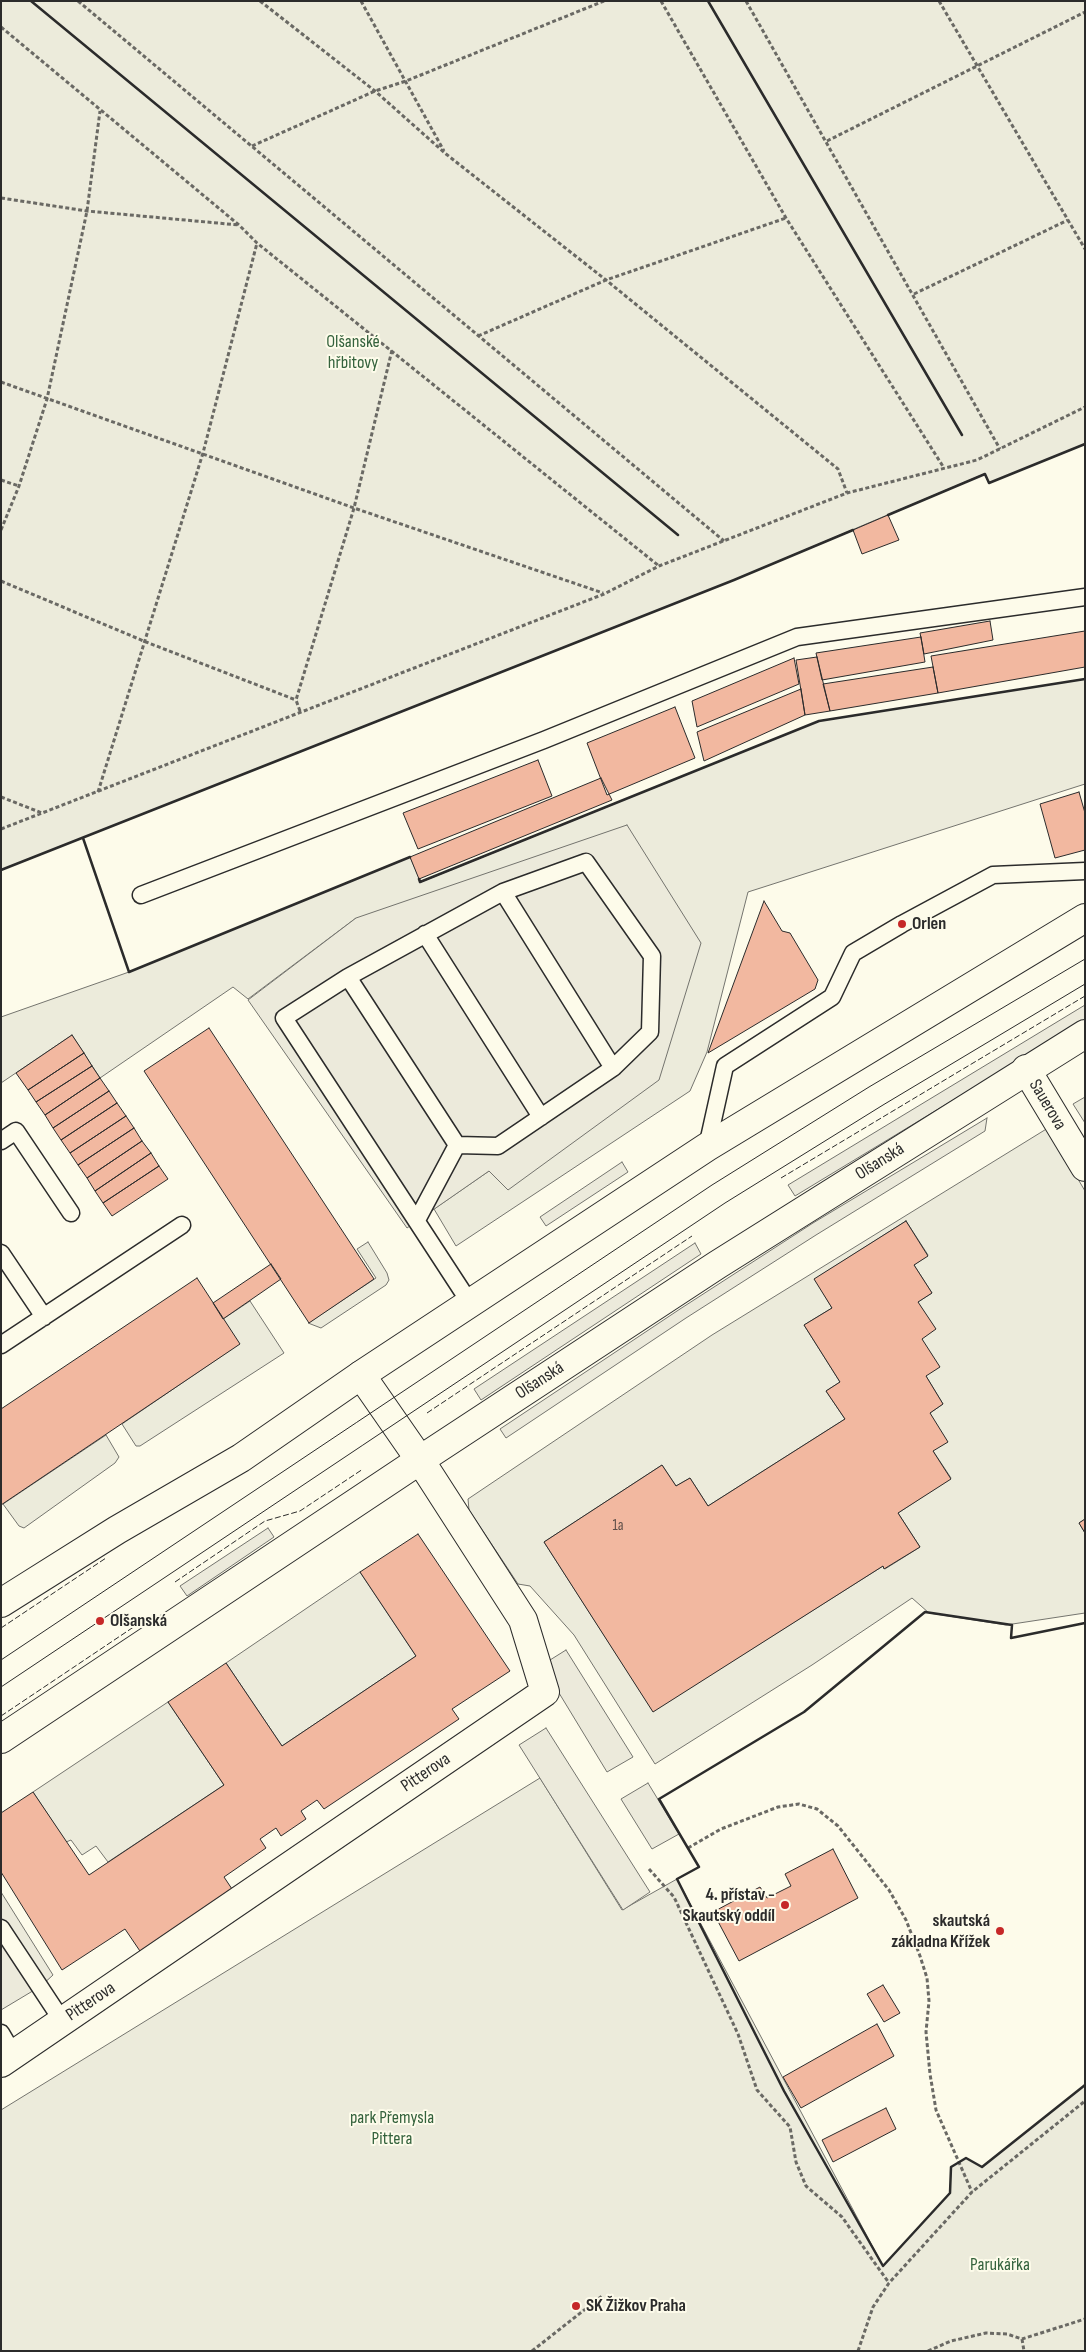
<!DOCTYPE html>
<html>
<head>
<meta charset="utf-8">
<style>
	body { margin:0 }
	#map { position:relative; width:1086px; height:2352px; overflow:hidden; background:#fdfbea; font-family:"Sofia Sans Condensed",sans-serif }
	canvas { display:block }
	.frame { position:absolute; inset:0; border:2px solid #2b2b2b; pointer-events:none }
</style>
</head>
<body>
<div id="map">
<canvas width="1086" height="2352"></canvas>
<div class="frame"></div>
</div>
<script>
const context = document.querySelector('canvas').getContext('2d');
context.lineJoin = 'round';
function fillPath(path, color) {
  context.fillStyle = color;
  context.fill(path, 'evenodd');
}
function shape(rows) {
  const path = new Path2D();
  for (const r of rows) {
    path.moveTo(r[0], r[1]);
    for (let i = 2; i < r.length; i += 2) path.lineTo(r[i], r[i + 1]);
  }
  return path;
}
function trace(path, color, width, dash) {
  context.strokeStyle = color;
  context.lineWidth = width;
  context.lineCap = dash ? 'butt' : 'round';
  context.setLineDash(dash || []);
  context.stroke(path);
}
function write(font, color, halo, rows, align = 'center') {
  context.font = font + ' "Sofia Sans Condensed",sans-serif';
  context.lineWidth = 4;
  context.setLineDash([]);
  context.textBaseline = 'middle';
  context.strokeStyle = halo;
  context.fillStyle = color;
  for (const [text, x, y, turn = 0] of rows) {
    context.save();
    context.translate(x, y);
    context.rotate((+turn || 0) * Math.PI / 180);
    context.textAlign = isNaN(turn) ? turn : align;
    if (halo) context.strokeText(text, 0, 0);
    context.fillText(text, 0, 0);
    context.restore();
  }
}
const green = shape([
	[1,1,1085,1,1085,444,989,483,984,474,734,580,1,870,1,1],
	[1085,679,1085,784,748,892,707,1052,690,1091,456,1246,434,1209,489,1171,507,1189,356,918,248,999,233,987,100,1078,72,1035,1,1083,1,1017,129,972,410,857,421,882,819,721,1085,679],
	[1085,1097,1085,1123,1073,1104,1085,1097],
	[1048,1128,1085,1191,1085,1519,1079,1523,1085,1533,1085,1613,1006,1625,929,1613,912,1598,812,1665,655,1764,574,1635,530,1586,518,1584,469,1510,468,1499,712,1335,1048,1128],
	[906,1221,928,1255,914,1265,932,1293,918,1302,926,1376,943,1404,930,1413,933,1451,951,1478,898,1513,920,1547,885,1569,883,1566,653,1711,544,1542,662,1465,676,1486,690,1478,708,1506,845,1419,826,1391,840,1382,804,1325,832,1308,815,1279,906,1221],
	[368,1242,387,1273,389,1280,386,1285,321,1328,308,1323,376,1278,357,1249,368,1242],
	[250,1301,284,1353,140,1446,136,1446,122,1424,239,1344,223,1319,250,1301],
	[106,1435,119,1457,115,1463,24,1528,19,1526,3,1504,106,1435],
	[360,1572,416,1656,282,1746,226,1663,360,1572],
	[168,1702,224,1785,108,1862,96,1846,82,1855,71,1840,66,1842,33,1792,168,1702],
	[540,1778,622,1910,677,1879,883,2266,950,2193,951,2167,966,2158,982,2167,1085,2085,1085,2351,1,2351,1,2110,540,1778]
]);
fillPath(green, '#ecebdb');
trace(green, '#74746e', 1);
const parking = shape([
	[627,825,701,943,659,1080,508,1190,489,1171,407,1228,248,1000,356,918,627,825],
	[1085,1005,1085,1020,795,1196,788,1185,1085,1005],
	[987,1118,985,1131,816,1235,686,1318,506,1438,500,1429,680,1309,813,1223,987,1118],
	[622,1162,628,1172,546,1226,540,1217,622,1162],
	[695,1243,701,1254,481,1400,474,1389,695,1243],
	[268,1528,274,1537,187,1596,180,1586,268,1528],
	[566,1650,633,1757,607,1772,542,1665,566,1650],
	[546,1728,650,1892,623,1910,519,1745,546,1728],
	[648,1783,679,1834,652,1849,621,1799,648,1783],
	[1,1892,53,1975,41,1986,1,2010,1,1892]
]);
fillPath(parking, '#eceadb');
trace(parking, '#74746e', 1);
const building = shape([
	[888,515,899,540,862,554,853,530,888,515],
	[990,621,993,640,924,654,920,633,990,621],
	[1085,631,1085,667,938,693,931,656,1085,631],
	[921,637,925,662,822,680,816,653,921,637],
	[817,657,830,711,805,715,796,660,817,657],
	[794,658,799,684,697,727,692,701,794,658],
	[933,667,938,693,830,711,823,684,933,667],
	[801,689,805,715,704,761,697,732,801,689],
	[675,707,695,758,607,795,587,743,675,707],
	[538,760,552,796,418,849,403,813,538,760],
	[601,778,612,800,419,879,410,857,601,778],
	[1079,792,1085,813,1085,850,1055,858,1040,804,1079,792],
	[764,901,782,931,790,933,818,980,815,989,708,1053,764,901],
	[209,1028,374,1279,309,1323,144,1071,209,1028],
	[72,1035,84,1053,28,1090,16,1073,72,1035],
	[84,1053,92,1066,36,1102,28,1090,84,1053],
	[92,1066,100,1078,45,1115,36,1102,92,1066],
	[100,1078,109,1091,53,1128,45,1115,100,1078],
	[109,1091,117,1103,61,1140,53,1128,109,1091],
	[117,1103,126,1116,70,1153,61,1140,117,1103],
	[126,1116,134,1128,78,1165,70,1153,126,1116],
	[134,1128,142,1141,87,1178,78,1165,134,1128],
	[142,1141,151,1153,95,1191,87,1178,142,1141],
	[151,1153,159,1166,103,1203,95,1191,151,1153],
	[159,1166,168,1179,112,1216,103,1203,159,1166],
	[906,1221,928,1256,914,1265,932,1293,918,1302,936,1329,922,1339,940,1367,926,1376,943,1404,930,1413,948,1442,933,1451,951,1479,898,1513,920,1547,884,1569,883,1566,653,1712,544,1542,662,1465,676,1486,690,1478,708,1506,845,1419,826,1391,840,1382,804,1325,832,1308,814,1279,906,1221],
	[271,1264,281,1279,223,1319,213,1303,271,1264],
	[197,1278,240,1344,1,1505,1,1409,197,1278],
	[1085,1519,1085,1533,1079,1523,1085,1519],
	[418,1534,510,1671,452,1709,459,1719,324,1809,317,1800,301,1811,306,1819,281,1836,276,1828,260,1839,266,1848,224,1877,236,1895,144,1957,125,1929,62,1970,1,1872,1,1813,33,1792,89,1875,224,1785,168,1702,226,1663,282,1746,416,1656,360,1572,418,1534],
	[833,1849,858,1898,739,1961,713,1912,760,1887,767,1898,791,1886,785,1874,833,1849],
	[883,1985,900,2013,884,2022,867,1994,883,1985],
	[877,2024,894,2056,801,2108,783,2077,877,2024],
	[886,2108,896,2129,833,2162,822,2140,886,2108]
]);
fillPath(building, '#f2b8a0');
trace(building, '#2b2b2b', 1);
const lane = shape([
	[503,892,613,1068],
	[141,895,544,740,797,637,1085,597],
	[425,934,541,1117],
	[348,977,457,1145,417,1220],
	[1,1141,16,1131,71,1213],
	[457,1145,498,1146,613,1068,650,1032,652,956,586,862,503,892,348,977,284,1018,470,1303],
	[707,1147,725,1066,832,997,853,953,902,924,993,875,1085,871],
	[1,1253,44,1317],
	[1,1345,182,1225],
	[1,1928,63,2022],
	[1,2033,14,2055]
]);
const street = shape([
	[1026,1069,1085,1167],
	[1,2063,545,1692,523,1620,420,1460,361,1375]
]);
const secondary = shape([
	[1,1603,117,1530,241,1458,361,1375,707,1147,1085,918],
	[1,1739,420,1460,717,1265,1085,1034]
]);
trace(lane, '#2b2b2b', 19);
trace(street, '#2b2b2b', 30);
trace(secondary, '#2b2b2b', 30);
trace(shape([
	[78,1,724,541],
	[260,1,375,91,446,154,606,280,838,469,847,493],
	[361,1,444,151],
	[661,1,786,218,944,468],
	[746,1,1000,449],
	[939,1,1085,249],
	[1,27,239,225,257,243,659,566],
	[827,141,1085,12],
	[252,146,375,91,406,81,604,1],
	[1,198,87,211,239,225],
	[914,294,1068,220],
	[478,336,606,280,786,218],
	[1,382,354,508,603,593],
	[1,480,19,486],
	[1,530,19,486,47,399,87,211,100,111],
	[1,581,146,642,296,700],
	[300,711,296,700,354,508,392,350],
	[98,792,203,453,257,243],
	[1,797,42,813],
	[1,829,604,594,659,566,847,493,977,460,1085,407],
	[688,1848,721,1829,778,1807,799,1804,817,1809,838,1826,889,1890,906,1920,920,1956,927,1978,929,2001,926,2032,930,2074,936,2110,972,2192],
	[649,1869,674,1897,738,2034,757,2090,790,2127,796,2162,806,2186,842,2217,889,2283],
	[1022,2339,1024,2351],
	[532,2351,602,2296],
	[858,2351,873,2307,889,2283,972,2192,1085,2101],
	[928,2351,951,2341,986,2333,1007,2334,1022,2339,1085,2319]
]), '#6a6964', 3, [4, 2.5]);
trace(lane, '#fdfbea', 16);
trace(street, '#fdfbea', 28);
trace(secondary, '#fdfbea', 28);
trace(shape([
	[1,1660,712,1185,869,1087,1085,959],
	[1,1687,725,1203,883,1105,1085,984]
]), '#2b2b2b', 1);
trace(shape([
	[781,1178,1085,996],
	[427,1413,692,1236],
	[175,1582,265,1521,300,1511,363,1469],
	[1,1628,106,1558],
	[1,1716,144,1620]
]), '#2b2b2b', 1, [6, 2.5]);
trace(shape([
	[31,1,678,535],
	[708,1,962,435],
	[888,515,985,474,989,483,1085,444],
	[83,838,129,972,410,857],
	[1,870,734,580,853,530],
	[419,879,420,882,819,721,1085,679],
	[1085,1623,1011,1638,1012,1625,925,1612,804,1712,659,1799,699,1867,677,1879,784,2091,883,2266,950,2193,951,2167,966,2158,982,2167,1085,2085]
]), '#2b2b2b', 2.5);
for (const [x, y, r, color] of [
	[902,924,5,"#c62828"],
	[100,1621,5,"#c62828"],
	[785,1905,5,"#c62828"],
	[1000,1931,5,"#c62828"],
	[576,2306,5,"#c62828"]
]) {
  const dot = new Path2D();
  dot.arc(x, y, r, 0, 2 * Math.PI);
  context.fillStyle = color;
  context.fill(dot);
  trace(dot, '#fdfbea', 2);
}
write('15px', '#5d4e48', null, [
	["1a",618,1526]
]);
write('18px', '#34623c', '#fdfbea', [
	["Olšanské",353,342],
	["hřbitovy",353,363],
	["park Přemysla",392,2118],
	["Pittera",392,2139],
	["Parukářka",1000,2265]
]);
write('bold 18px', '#2b2b2b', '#fdfbea', [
	["Orlen",912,924],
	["Olšanská",110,1621],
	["4. přístav -",775,1895,"right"],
	["Skautský oddíl",775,1916,"right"],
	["skautská",990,1921,"right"],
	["základna Křížek",990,1942,"right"],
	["SK Žižkov Praha",586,2306]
], 'left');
write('18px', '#2b2b2b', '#fdfbea', [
	["Sauerova",1047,1105,59],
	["Olšanská",880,1162,-32],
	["Olšanská",540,1381,-33],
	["Pitterova",426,1773,-34],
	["Pitterova",91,2002,-34]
]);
</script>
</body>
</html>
